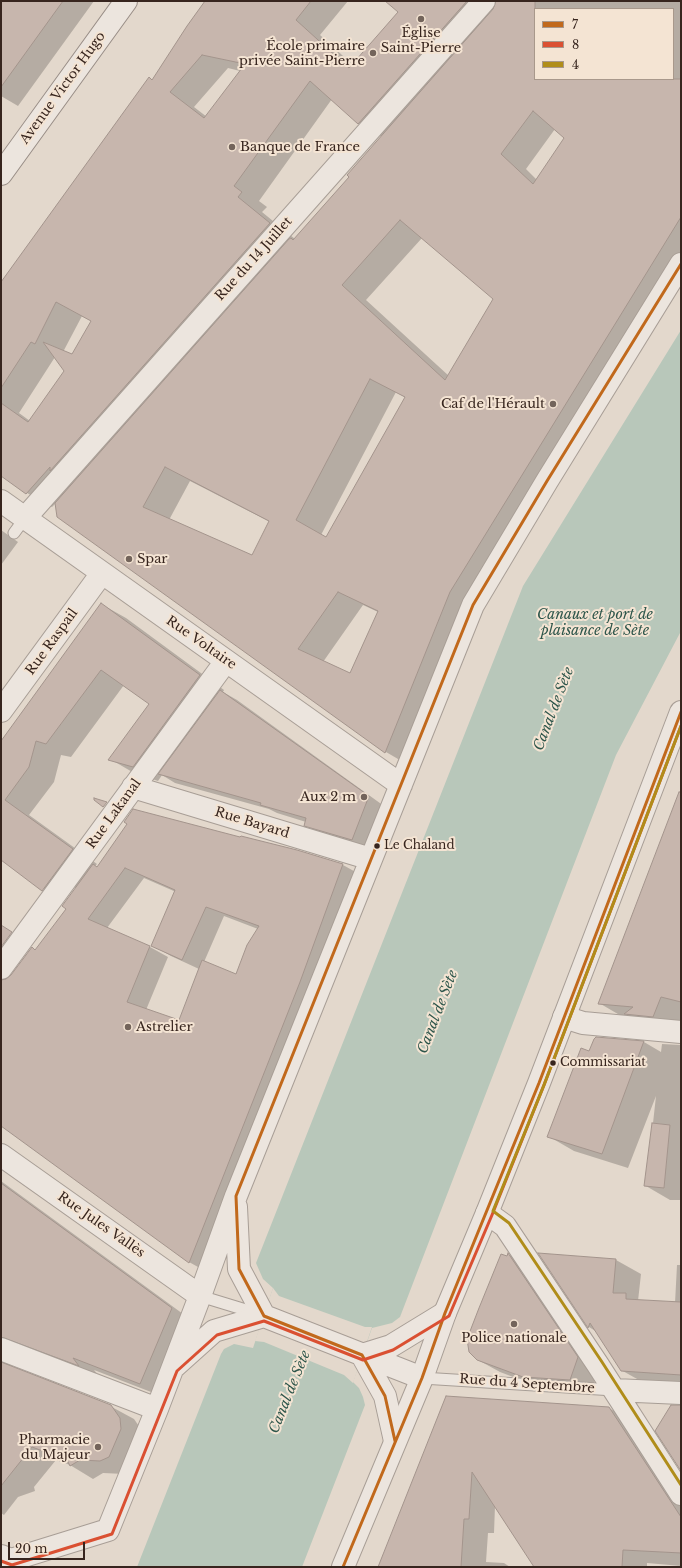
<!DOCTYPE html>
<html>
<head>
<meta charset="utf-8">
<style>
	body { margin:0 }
	#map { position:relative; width:682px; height:1568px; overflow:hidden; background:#e3d8cc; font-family:"Libre Baskerville",serif }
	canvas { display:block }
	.frame { position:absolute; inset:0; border:2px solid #37251e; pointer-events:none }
	.legend { position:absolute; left:534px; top:8px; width:140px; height:72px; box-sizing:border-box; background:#f4e4d3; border:1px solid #a8988b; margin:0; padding:5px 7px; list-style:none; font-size:12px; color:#37251e }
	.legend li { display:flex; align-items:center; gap:8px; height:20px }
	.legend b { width:20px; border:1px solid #a8988b }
	.scale { position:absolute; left:8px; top:1542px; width:77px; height:18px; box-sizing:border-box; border:2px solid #37251e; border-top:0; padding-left:5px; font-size:12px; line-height:14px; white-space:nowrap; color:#37251e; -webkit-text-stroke:3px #f4e4d3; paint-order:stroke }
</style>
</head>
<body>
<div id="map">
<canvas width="682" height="1568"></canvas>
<div class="frame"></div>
<ul class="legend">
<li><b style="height:5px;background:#c1691c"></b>7</li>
<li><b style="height:5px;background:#da5032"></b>8</li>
<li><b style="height:5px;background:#b08d1a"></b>4</li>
</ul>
<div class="scale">20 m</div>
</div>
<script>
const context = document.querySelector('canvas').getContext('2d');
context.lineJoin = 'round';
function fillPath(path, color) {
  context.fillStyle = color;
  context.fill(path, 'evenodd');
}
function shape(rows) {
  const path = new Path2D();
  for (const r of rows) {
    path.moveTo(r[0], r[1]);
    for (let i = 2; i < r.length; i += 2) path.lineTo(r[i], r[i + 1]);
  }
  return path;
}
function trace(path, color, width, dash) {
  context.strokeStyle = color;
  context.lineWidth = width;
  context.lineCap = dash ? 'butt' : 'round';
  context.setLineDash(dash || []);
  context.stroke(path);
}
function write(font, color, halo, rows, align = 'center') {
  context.font = font + ' "Libre Baskerville",serif';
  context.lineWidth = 4;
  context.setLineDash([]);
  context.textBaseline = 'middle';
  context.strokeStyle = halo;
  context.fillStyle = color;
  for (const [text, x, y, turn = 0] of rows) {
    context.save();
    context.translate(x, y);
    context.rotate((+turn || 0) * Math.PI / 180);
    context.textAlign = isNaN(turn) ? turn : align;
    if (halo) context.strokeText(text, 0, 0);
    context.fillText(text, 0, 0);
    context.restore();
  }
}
fillPath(shape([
	[681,330,681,631,616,755,400,1317,392,1323,372,1328,353,1382,359,1388,363,1397,365,1405,302,1567,137,1567,221,1354,224,1349,234,1344,253,1348,273,1288,263,1279,256,1263,523,586]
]), '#b8c7ba');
fillPath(shape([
	[273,1288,279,1296,365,1327,372,1327,353,1383,344,1375,264,1342,255,1341]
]), '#e3d8cc');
fillPath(shape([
	[1,1,94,1,18,106,1,96],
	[206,1,348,1,320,35,353,65,399,12,387,1,681,1,681,271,475,607,410,766,386,752,58,516,56,503,52,507,27,493,1,475,1,284,153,81],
	[535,9,673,9,673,79,535,79],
	[228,68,240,71,207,117,194,107],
	[332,99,359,123,382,137,351,177,295,239,262,212,267,207,259,201],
	[555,129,565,138,537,180,526,169],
	[422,238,494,299,449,376,366,300],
	[82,316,92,321,73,355,63,352],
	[55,357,65,371,30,421,19,413],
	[396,392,406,398,327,538,321,535],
	[190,481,270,522,252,556,169,520],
	[363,605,378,612,350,674,323,662],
	[1,530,18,542,1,565],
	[101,604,126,618,224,690,223,692,237,700,384,806,368,849,321,834,305,825,306,822,277,813,269,809,175,783,162,775,158,781,134,773,110,759,150,704,124,685,71,757,61,755,54,782,29,815,97,864,95,866,98,868,241,838,297,851,343,865,361,875,207,1272,189,1262,1,1125,1,999,67,909,76,888,71,885,61,899,36,885,1,859,1,742],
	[144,878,176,892,153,946,171,956,199,969,179,1022,146,1010,168,957,150,947,107,928],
	[224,916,258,929,237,975,204,962],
	[681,790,681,1026,623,1017,599,1003],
	[597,1038,644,1042,661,1052,662,1044,681,1045,681,1200,670,1200,646,1186,656,1096,628,1168,574,1151,548,1136],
	[1,1181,194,1322,164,1397,94,1370,100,1377,11,1364,13,1368,110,1406,134,1419,143,1432,124,1474,103,1473,93,1479,70,1465,56,1460,34,1487,35,1491,18,1497,4,1515,1,1513],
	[508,1254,529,1266,598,1370,591,1392,545,1389,500,1372,478,1360],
	[540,1254,616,1260,641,1274,638,1301,675,1303,677,1265,681,1265,681,1387,646,1384,621,1370,597,1332,589,1327],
	[446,1397,609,1408,634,1423,681,1495,681,1566,647,1563,647,1567,535,1567,495,1506,494,1533,488,1533,486,1562,504,1563,510,1567,380,1567]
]), '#0003');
const building = shape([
	[1,1,63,1,1,87,1,1],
	[205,1,311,1,296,20,349,68,398,12,385,1,467,1,358,124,310,81,234,186,242,192,238,197,270,223,50,471,50,467,26,494,1,476,1,403,28,422,64,371,43,342,72,354,91,321,56,302,35,344,31,342,1,388,1,282,149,77,152,80,187,26,205,1],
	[202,55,245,64,204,118,170,92,202,55],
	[496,1,535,1,535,79,681,79,681,217,450,592,385,753,57,517,55,503,289,239,291,238,293,240,349,177,347,175,493,9,496,1],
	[533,111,564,138,533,184,501,154,533,111],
	[400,220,493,299,445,380,342,285,400,220],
	[370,379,405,397,326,537,296,520,370,379],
	[165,467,269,521,252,555,143,507,165,467],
	[338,592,378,611,350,673,298,649,338,592],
	[101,603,200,675,133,767,108,760,149,704,101,670,46,744,36,741,29,767,5,800,73,849,42,891,1,860,1,741,101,603],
	[220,690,369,796,352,840,304,826,306,818,260,805,261,803,158,774,220,690],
	[679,792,681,792,681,1002,661,997,653,1017,624,1014,633,1007,598,1004,679,792],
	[94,798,107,802,103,807,94,800,94,798],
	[133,809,240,837,241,836,297,850,343,864,300,982,189,1263,1,1126,1,980,6,979,11,975,32,947,35,950,66,909,62,906,93,864,97,867,127,824,124,822,133,809],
	[125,868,175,890,151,946,182,960,206,907,259,926,247,945,236,974,202,960,179,1020,127,1002,150,946,88,919,125,868],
	[1,925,12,932,1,947,1,925],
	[596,1037,644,1041,602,1154,547,1137,581,1048,589,1051,594,1039,596,1037],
	[652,1123,670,1125,664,1188,644,1186,652,1123],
	[1,1183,172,1308,140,1384,73,1358,79,1366,1,1337,1,1183],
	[508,1253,578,1357,570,1380,523,1377,477,1360,469,1352,467,1339,479,1308,501,1254,507,1256,508,1253],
	[538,1253,616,1259,613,1293,626,1293,626,1299,681,1302,681,1375,621,1371,590,1323,588,1328,538,1253],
	[1,1362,111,1405,120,1418,121,1429,109,1457,100,1461,80,1460,70,1466,67,1460,32,1447,1,1486,1,1362],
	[446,1396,609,1407,681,1517,681,1553,623,1550,622,1567,534,1567,472,1472,469,1519,464,1519,461,1567,378,1567,446,1396],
	[671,1405,681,1405,681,1471,655,1431,671,1405]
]);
fillPath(building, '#c7b6ad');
trace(building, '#a3948c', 1);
const service = shape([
	[14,533,25,518],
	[200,1296,259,1314],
	[422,1378,614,1390]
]);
const minor = shape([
	[1,501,401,785],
	[25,518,484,1],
	[1,711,102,573],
	[133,787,371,859],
	[1,968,226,661],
	[564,1017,583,1023,681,1032],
	[1,1155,200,1296],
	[236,1207,239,1269,264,1316],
	[487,1213,505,1226,598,1365,681,1494],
	[264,1316,422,1378],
	[1,1349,157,1409],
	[362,1355,391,1346,445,1313],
	[362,1355,385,1396,395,1441],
	[175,1366,214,1331,264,1316],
	[614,1390,681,1393],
	[1,1556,11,1560,108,1530,157,1409,200,1296,236,1196,473,605,547,481,681,264]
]);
const tertiary = shape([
	[343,1567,422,1378,445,1313,487,1213,539,1083,681,712]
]);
const secondary = shape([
	[1,174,126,1]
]);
trace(service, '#a89e96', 13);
trace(minor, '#a89e96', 24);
trace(tertiary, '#a89e96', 24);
trace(secondary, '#988d86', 24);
trace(service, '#ece5de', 11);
trace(minor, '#ece5de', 22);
trace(tertiary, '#ece5de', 22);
trace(secondary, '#ece5de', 22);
trace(shape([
	[395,1441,385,1396,362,1355,264,1316,239,1269,236,1196,473,605,547,481,681,264],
	[343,1567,422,1378,445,1313,539,1083,681,712]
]), '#c1691c', 3);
trace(shape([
	[1,1561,12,1565,112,1534,177,1371,217,1335,264,1321,363,1360,393,1350,449,1316,492,1215,544,1085,681,726]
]), '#da5032', 3);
trace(shape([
	[681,726,544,1085,493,1211,509,1223,602,1362,681,1485]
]), '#b08d1a', 3);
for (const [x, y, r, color] of [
	[421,19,4,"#73645b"],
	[373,53,4,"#73645b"],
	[232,147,4,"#73645b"],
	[553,404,4,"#73645b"],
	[129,559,4,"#73645b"],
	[364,797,4,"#73645b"],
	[377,846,3.5,"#37251e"],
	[128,1027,4,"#73645b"],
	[553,1063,3.5,"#37251e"],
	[514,1324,4,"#73645b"],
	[98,1447,4,"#73645b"]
]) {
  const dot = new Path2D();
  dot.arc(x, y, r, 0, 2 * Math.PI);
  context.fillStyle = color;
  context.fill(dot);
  trace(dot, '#f4e4d3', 1.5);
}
write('12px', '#37251e', '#f4e4d3', [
	["Le Chaland",384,846],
	["Commissariat",560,1063]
], 'left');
write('13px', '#37251e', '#f4e4d3', [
	["Église",421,33,"center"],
	["Saint-Pierre",421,48,"center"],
	["École primaire",365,46],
	["privée Saint-Pierre",365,61],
	["Banque de France",240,147,"left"],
	["Caf de l'Hérault",545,404],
	["Spar",137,559,"left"],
	["Aux 2 m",356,797],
	["Astrelier",136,1027,"left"],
	["Police nationale",514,1338,"center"],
	["Pharmacie",90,1440],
	["du Majeur",90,1455]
], 'right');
write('13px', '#37251e', '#f4e4d3', [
	["Avenue Victor Hugo",63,88,-54],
	["Rue du 14 Juillet",254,259,-48],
	["Rue Raspail",52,642,-54],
	["Rue Voltaire",201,643,35],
	["Rue Lakanal",114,814,-54],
	["Rue Bayard",252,823,17],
	["Rue Jules Vallès",101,1225,35],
	["Rue du 4 Septembre",527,1384,4]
]);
write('italic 14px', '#2e564b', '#f4e4d3', [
	["Canaux et port de",595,615],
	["plaisance de Sète",595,631],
	["Canal de Sète",554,709,-69],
	["Canal de Sète",438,1012,-69],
	["Canal de Sète",290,1392,-68]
]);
</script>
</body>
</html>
